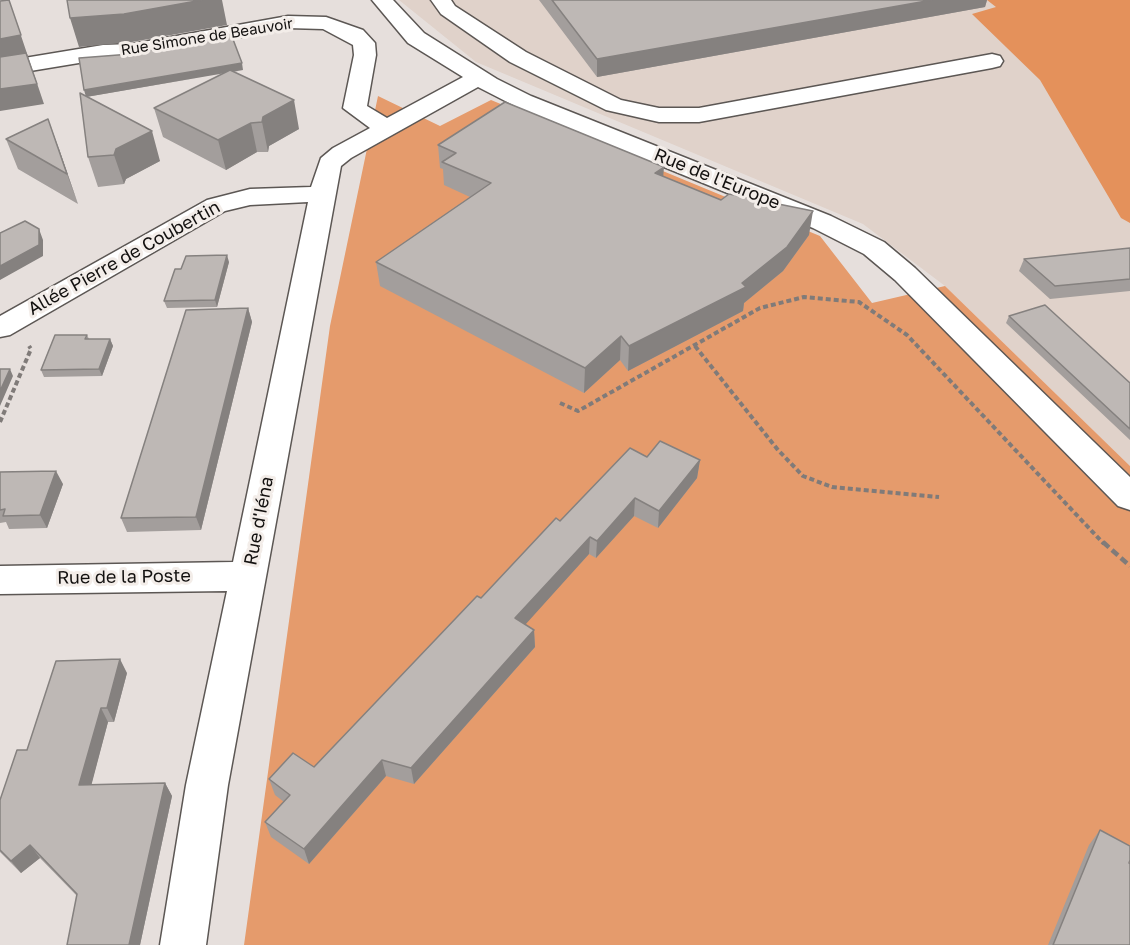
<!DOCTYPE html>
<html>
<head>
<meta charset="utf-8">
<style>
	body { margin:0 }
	canvas { display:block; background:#e6dfdc }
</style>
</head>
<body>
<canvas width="1130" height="945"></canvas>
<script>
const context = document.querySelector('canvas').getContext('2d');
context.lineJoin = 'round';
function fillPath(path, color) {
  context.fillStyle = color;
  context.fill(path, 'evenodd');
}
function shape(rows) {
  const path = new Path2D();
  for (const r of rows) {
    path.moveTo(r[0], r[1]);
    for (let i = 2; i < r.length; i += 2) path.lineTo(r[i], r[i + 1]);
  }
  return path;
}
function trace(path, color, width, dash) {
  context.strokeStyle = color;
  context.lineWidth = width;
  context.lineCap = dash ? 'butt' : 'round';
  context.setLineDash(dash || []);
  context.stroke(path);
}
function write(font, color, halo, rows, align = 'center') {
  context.font = font + ' "Golos Text",sans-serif';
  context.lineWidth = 6;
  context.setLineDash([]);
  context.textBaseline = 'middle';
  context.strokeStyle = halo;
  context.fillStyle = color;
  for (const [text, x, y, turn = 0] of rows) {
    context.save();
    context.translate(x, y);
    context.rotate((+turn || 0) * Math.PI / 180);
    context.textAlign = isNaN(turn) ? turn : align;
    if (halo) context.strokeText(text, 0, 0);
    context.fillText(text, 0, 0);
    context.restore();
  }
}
fillPath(shape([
	[399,0,1130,0,1130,466,945,286,863,224,476,62]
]), '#e0d2ca');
fillPath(shape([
	[378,96,440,126,491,100,820,236,872,303,945,286,1130,466,1130,945,244,945,330,326]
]), '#e59b6c');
fillPath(shape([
	[987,0,1130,0,1130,223,1121,218,1040,80,972,14,996,7]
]), '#e4915b');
const minor = shape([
	[372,0,393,0,424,33,497,79,531,96,831,216,884,242,915,268,1130,477,1130,510,1118,506,895,280,864,254,813,228,515,106,478,87,351,158,341,166,228,785,206,945,160,945,186,785,227,591,0,594,0,566,233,562,308,202,250,205,225,211,10,335,0,337,0,316,207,200,250,189,311,187,321,158,333,148,370,128,343,108,354,55,353,45,323,29,288,28,132,58,103,59,0,76,0,62,103,45,132,44,288,16,326,17,363,30,375,43,376,55,367,106,387,118,463,77,408,43,372,0],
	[431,0,451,0,455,6,526,52,621,100,659,108,699,108,992,54,1000,56,1003,61,1000,66,992,68,699,122,659,122,606,110,510,62,441,14,431,0]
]);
trace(minor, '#5c5754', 3);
trace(shape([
	[695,346,778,450,803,476,832,487,939,497],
	[560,403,578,411,760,308,804,297,859,302,907,335,1104,544],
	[0,422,31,349,29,346]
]), '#807b79', 4, [5, 3]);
trace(shape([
	[1103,542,1130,566]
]), '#807b79', 4.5, [8, 4]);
fillPath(minor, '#fff');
fillPath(shape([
	[539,0,987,0,985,7,597,77],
	[243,70,233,72,299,129,269,146,268,152,257,152,226,170,163,137,154,108,224,73,86,97,160,161,126,179,124,184,98,187,88,157,86,96],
	[6,139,59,149,78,204,18,169],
	[438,145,663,176,809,235,783,271,744,303,743,311,628,371,620,360,584,393,380,286,376,262,470,197,444,185,443,169,440,168],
	[1130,248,1130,291,1050,299,1019,271,1024,259],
	[229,262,217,307,167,308,164,301,181,269],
	[248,308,252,322,201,530,127,532,121,518],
	[1009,316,1130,383,1130,440,1006,323],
	[87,335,89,339,110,339,113,346,102,376,44,377,41,370],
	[647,457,700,460,697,478,658,528,634,516,596,558,589,554,525,624,534,630,535,647,414,784,386,776,309,864,271,837,265,822,284,802,275,795,269,779,314,767,481,598,560,521],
	[0,472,63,484,47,528,9,529,6,522,0,523],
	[127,673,114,722,108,722,91,785,165,783,172,796,140,945,67,945,77,896,40,858,21,873,0,852,0,800,27,750],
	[1100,830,1129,863,1130,945,1048,945,1089,845]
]), '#a39e9c');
fillPath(shape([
	[9,0,44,104,0,111,0,39],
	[202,0,222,0,227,25,132,42,79,47,70,18],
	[932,0,987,0,985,7,597,77,597,59],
	[242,63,243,70,86,97,84,90],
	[294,100,299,129,269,146,268,152,262,122,263,117],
	[48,119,59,149,78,204,67,174],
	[251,123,257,152,226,170,218,140],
	[152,131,160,161,126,179,124,184,114,155,116,149],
	[664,167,662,191,655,173],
	[813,211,809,235,783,271,744,303,743,311,628,371,629,346],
	[39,229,43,240,43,256,0,280,0,266],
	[227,255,229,262,217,307,215,300],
	[248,308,252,322,201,530,196,517],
	[621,336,620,360,584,393,585,368],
	[110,339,113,346,102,376,99,369],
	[10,369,13,376,0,406,0,391],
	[700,460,697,478,658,528,659,511],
	[56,471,63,484,47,528,40,515],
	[635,498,634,516,596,558,597,541],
	[590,537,589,554,516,635,515,618],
	[534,630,535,647,414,784,411,768],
	[120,659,127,673,114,722,107,708],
	[101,708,108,722,88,798,79,785],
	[382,760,386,776,309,864,304,849],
	[165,783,172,796,140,945,129,945],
	[30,845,40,858,21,873,11,861]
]), '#85817f');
const building = shape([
	[9,0,21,35,0,39,0,1,9,0],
	[67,0,202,0,124,14,70,18,67,0],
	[552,0,932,0,597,59,552,0],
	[231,34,242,63,84,90,79,58,131,54,231,34],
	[26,53,37,84,0,89,0,57,26,53],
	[230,70,294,100,263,117,262,122,251,123,218,140,154,108,230,70],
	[80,93,152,131,116,149,114,155,88,157,80,93],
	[505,102,664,167,655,173,721,200,729,194,813,211,787,247,742,283,746,287,629,346,621,336,585,368,376,262,491,183,442,162,456,153,438,145,505,102],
	[48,119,67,174,6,139,48,119],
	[25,221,39,229,39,245,0,266,0,233,25,221],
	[1130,248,1130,279,1055,286,1024,259,1130,248],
	[227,255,215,300,164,301,175,269,181,269,186,256,227,255],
	[1045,305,1130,383,1130,429,1009,316,1045,305],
	[248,308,196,517,121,518,186,310,248,308],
	[55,335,87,335,85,339,110,339,99,369,41,370,55,335],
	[0,369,10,369,0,391,0,369],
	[660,441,700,460,659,511,635,498,597,541,590,537,515,618,534,630,411,768,382,760,304,849,265,822,290,795,269,779,293,753,314,767,477,596,481,598,556,518,560,521,630,448,647,457,660,441],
	[56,471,40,515,3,516,5,509,0,510,0,472,56,471],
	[120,659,107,708,101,708,79,785,165,783,129,945,67,945,77,894,30,845,11,861,0,850,0,800,17,750,27,750,56,661,120,659],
	[1100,830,1130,846,1130,860,1129,863,1130,864,1130,945,1053,945,1100,830]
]);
fillPath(building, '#beb8b5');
trace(building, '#85817f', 1.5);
write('15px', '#12100f', '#f3ede9', [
	["Rue Simone de Beauvoir",207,37,-9]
]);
write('18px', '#12100f', '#f3ede9', [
	["Rue de l'Europe",717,179,22],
	["Allée Pierre de Coubertin",124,258,-29],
	["Rue d'Iéna",259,521,-79],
	["Rue de la Poste",124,577,-1]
]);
</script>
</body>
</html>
